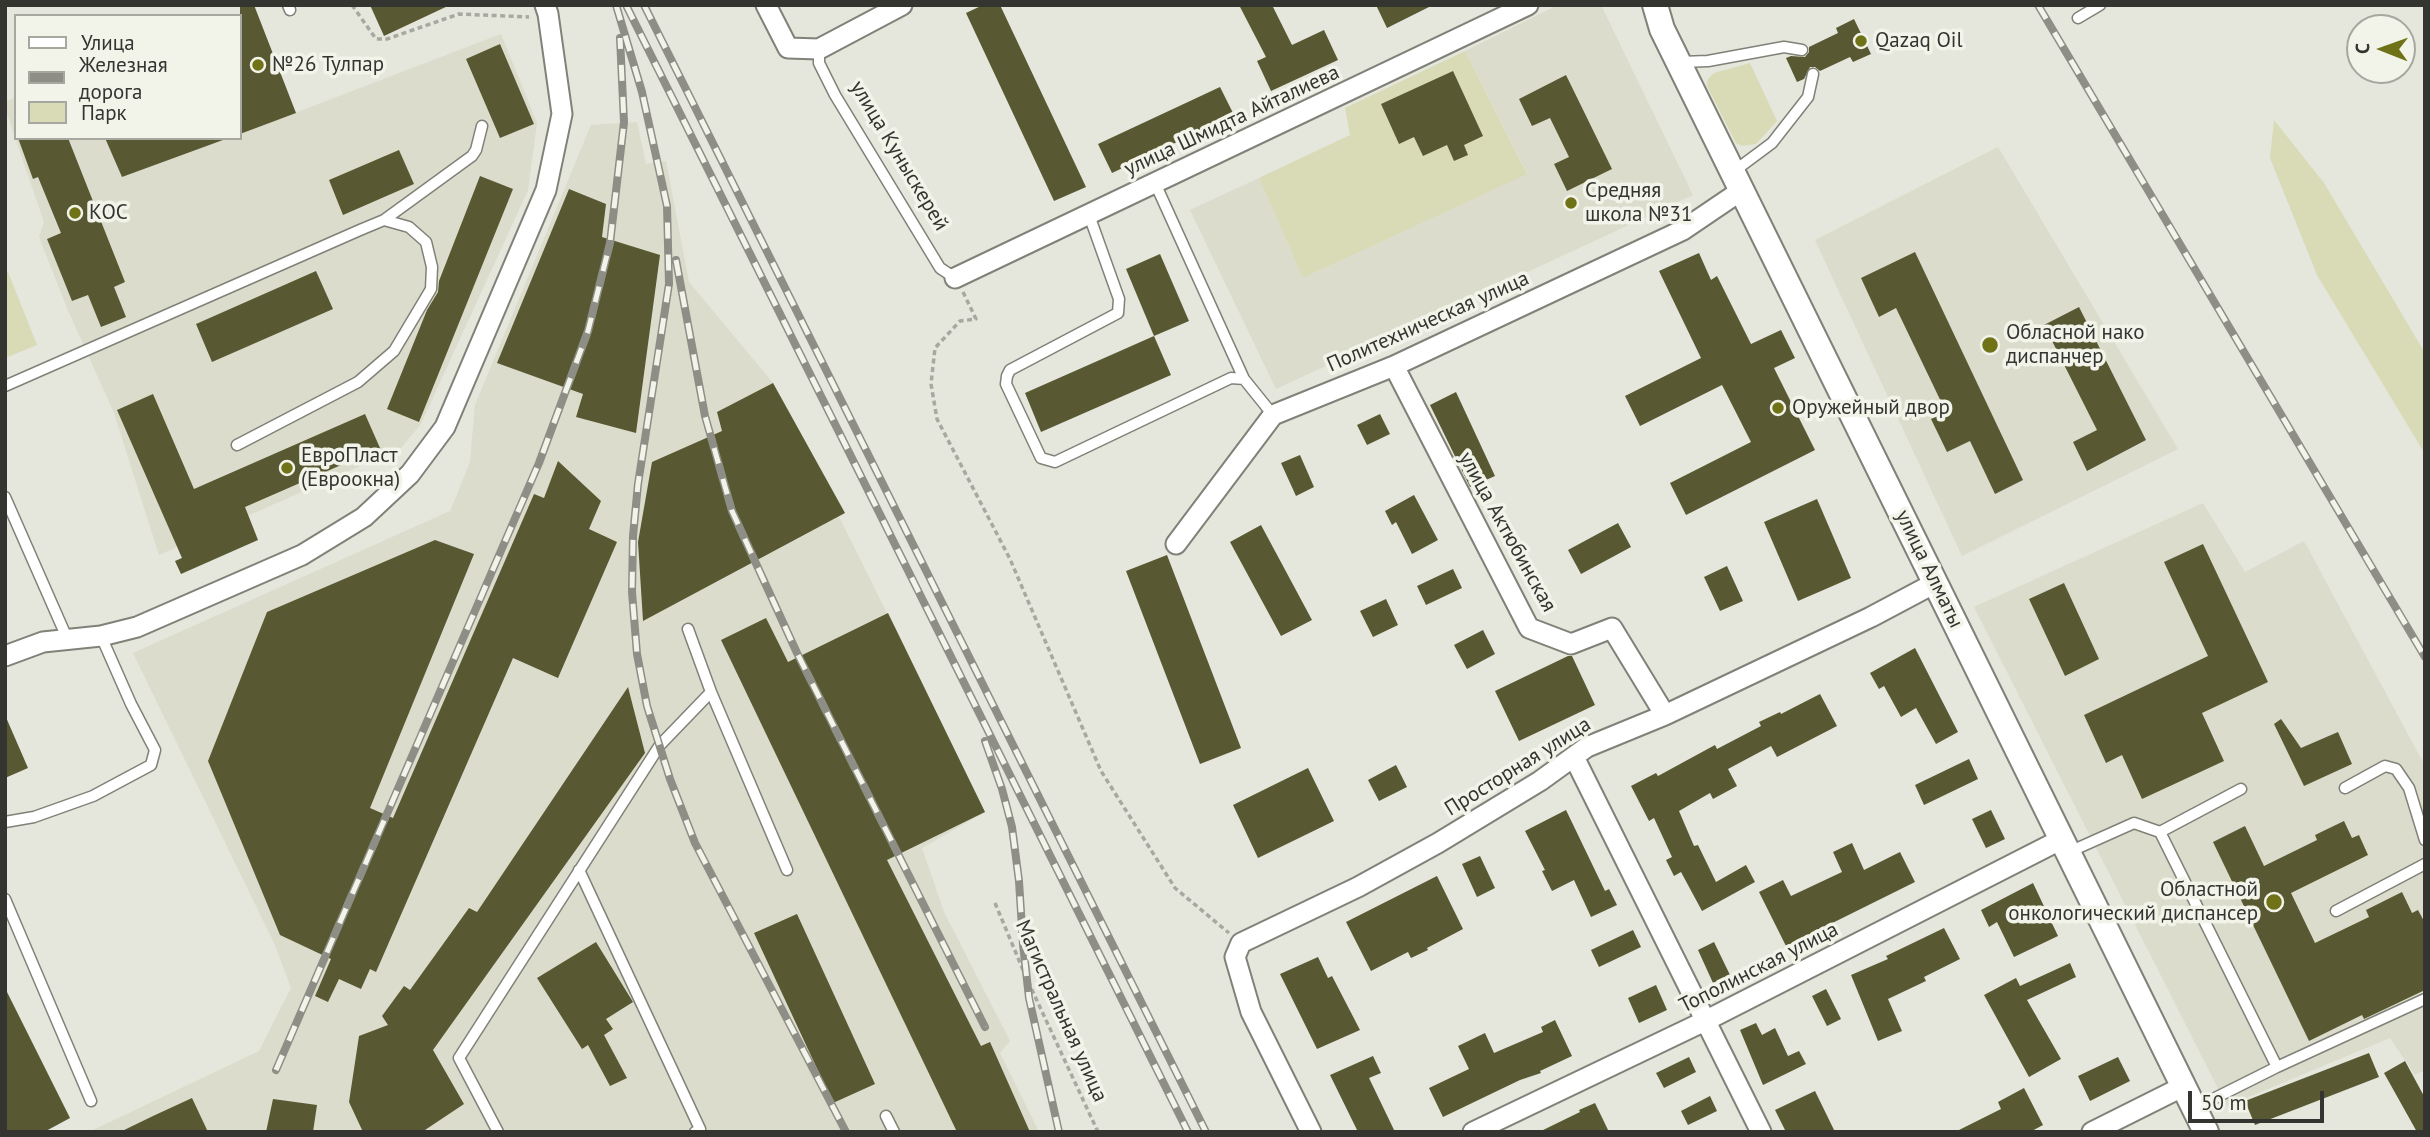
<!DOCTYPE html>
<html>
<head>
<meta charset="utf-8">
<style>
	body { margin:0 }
	#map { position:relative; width:2430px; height:1137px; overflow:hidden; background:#e5e6dc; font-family:"PT Sans",sans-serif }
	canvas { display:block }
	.frame { position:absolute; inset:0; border:7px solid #343430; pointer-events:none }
	.legend { position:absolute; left:14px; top:14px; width:228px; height:126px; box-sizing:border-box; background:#f2f3e9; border:2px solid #a6a79f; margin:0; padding:9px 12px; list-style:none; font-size:21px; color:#343430 }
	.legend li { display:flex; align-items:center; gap:14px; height:35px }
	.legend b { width:35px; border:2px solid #a6a79f }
	.north { position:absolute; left:2346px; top:14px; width:70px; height:70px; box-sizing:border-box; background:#f2f3e9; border:2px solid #a6a79f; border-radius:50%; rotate:271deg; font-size:19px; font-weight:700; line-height:28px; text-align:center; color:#343430 }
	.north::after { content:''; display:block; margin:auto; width:24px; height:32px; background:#707217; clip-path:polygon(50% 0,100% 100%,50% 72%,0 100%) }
	.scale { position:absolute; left:2188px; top:1091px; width:136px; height:32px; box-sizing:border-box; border:4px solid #343430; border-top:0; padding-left:9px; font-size:21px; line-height:24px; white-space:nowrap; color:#343430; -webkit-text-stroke:5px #f2f3e9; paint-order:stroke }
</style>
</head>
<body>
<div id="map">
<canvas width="2430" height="1137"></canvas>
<div class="frame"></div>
<ul class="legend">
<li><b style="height:9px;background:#fff"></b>Улица</li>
<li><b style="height:9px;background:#8e8e87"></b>Железная дорога</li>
<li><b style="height:19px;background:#d8dbb6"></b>Парк</li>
</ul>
<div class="north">С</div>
<div class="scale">50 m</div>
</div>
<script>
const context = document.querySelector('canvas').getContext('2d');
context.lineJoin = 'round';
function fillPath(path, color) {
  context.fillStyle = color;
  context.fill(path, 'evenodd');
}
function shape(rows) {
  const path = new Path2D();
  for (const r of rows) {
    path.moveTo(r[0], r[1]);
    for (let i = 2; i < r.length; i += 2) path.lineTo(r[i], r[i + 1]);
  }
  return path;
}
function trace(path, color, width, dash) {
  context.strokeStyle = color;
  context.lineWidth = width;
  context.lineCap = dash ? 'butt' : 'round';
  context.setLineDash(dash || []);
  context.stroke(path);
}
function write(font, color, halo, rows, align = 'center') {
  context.font = font + ' "PT Sans",sans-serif';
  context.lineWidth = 7;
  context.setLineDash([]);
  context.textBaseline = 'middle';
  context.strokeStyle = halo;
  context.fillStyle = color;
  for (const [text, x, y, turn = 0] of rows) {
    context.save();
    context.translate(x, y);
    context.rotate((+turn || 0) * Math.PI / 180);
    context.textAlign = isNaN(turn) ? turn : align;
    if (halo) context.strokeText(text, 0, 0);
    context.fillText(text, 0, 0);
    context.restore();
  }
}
fillPath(shape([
	[1558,5,1601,5,1693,195,1276,389,1190,210,1259,178,1303,278,1527,173,1465,51],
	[501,34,537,123,528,190,421,424,401,448,159,555,114,413,67,308,39,237,44,222,5,108,5,102,16,97,16,138,105,138,122,177,228,138,240,138,240,134],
	[637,122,646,164,666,161,689,282,773,383,985,812,922,848,944,912,1010,1041,1000,1053,1039,1132,89,1132,259,1051,291,988,274,943,133,653,450,511,470,462,475,405,591,125],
	[1998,147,2178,449,1962,556,1815,240],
	[2203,503,2245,572,2304,541,2425,766,2425,1070,2415,1075,2390,1038,2227,1106,1974,607]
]), '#dbdccb');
fillPath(shape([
	[1465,51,1527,174,1303,278,1259,178,1350,135,1345,108],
	[1750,63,1777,121,1756,144,1742,146,1736,143,1707,86,1708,79,1714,73],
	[2274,120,2324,183,2425,353,2425,454,2317,275,2270,158],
	[8,272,37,345,5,358,5,274]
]), '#d8dbb6');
fillPath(shape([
	[240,5,254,5,296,113,240,134],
	[370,5,450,5,384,36],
	[983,5,1000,5,1086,187,1054,201,966,13],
	[1239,5,1272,5,1292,45,1324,30,1338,60,1271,91,1257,61,1266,57],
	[1376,5,1433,5,1387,28],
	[1854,19,1871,54,1853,62,1850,57,1820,71,1815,67,1810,67,1804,79,1797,82,1786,58,1791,56,1805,57,1809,52,1809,47,1838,33,1836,28],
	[500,44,534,124,500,138,466,59],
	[1453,71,1483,136,1464,145,1468,155,1454,161,1447,145,1423,156,1414,137,1399,144,1381,104],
	[1566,75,1612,169,1567,191,1554,164,1569,157,1550,118,1532,126,1519,99],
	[1220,87,1234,115,1112,173,1098,144],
	[18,138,68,138,125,282,114,287,126,317,101,327,88,295,72,301,47,239,61,233,38,177,33,179],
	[105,138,223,138,223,140,122,177],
	[399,150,414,184,343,215,329,180],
	[480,176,513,189,419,422,387,409,427,310,438,292,439,281],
	[569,189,606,204,602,237,660,255,636,433,576,417,583,394,497,363],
	[1915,252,2023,480,1995,494,1970,441,1947,452,1931,419,1946,412,1896,308,1879,317,1861,278],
	[1699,253,1711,280,1717,276,1751,344,1781,330,1795,358,1774,368,1815,450,1686,515,1670,483,1751,442,1722,385,1640,426,1625,396,1701,358,1659,271],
	[1160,254,1189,321,1154,336,1126,269],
	[316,271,333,309,212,362,196,324],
	[2079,307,2146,440,2087,471,2073,442,2097,430,2044,325],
	[1154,336,1171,375,1041,432,1025,393],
	[773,383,845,513,643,621,638,542,652,462,722,431,717,412],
	[1456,392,1495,476,1470,487,1430,405],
	[153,394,194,489,365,414,380,448,245,507,258,540,181,574,175,561,182,558,117,410],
	[1380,414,1390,434,1367,445,1357,425],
	[1300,455,1314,487,1296,496,1281,463],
	[558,461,601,501,589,529,617,542,558,678,513,658,376,972,370,969,361,989,339,979,328,1002,315,996,331,959,280,935,208,761,267,612,435,540,474,554,370,808,393,818,534,494,544,498],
	[1414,495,1438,540,1412,554,1396,522,1392,525,1385,511],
	[1817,499,1851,578,1798,601,1764,522],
	[1618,523,1631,547,1581,574,1568,550],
	[1261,525,1312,620,1281,636,1230,542],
	[2203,544,2268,682,2202,713,2224,761,2142,799,2122,755,2106,763,2084,715,2208,656,2164,562],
	[1167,555,1241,748,1200,764,1126,571],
	[1727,566,1743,601,1720,611,1704,577],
	[1453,569,1462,588,1426,605,1417,586],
	[2064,583,2099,659,2065,676,2029,599],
	[1386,599,1398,625,1373,637,1360,611],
	[888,613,985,812,887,860,981,1046,990,1042,1030,1132,957,1132,721,640,766,618,788,662],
	[1483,630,1495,654,1467,669,1454,645],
	[1915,648,1958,732,1936,744,1916,708,1901,717,1884,686,1879,689,1870,673],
	[1568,656,1572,656,1595,705,1519,741,1495,691],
	[628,687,645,753,433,1050,464,1104,422,1132,363,1132,349,1102,359,1036,388,1025,382,1016,404,986,410,990,469,908,477,912],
	[1820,694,1837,726,1777,757,1771,746,1728,769,1737,786,1713,799,1710,793,1679,811,1694,846,1698,845,1716,882,1746,865,1755,882,1702,911,1681,872,1674,876,1666,860,1672,857,1654,818,1649,821,1631,786,1656,773,1658,776,1715,745,1717,749,1761,726,1759,722,1780,712,1781,714],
	[5,715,28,768,5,778],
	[2281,719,2301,748,2338,732,2352,764,2304,786,2274,724],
	[1969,759,1978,779,1924,805,1915,785],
	[1396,765,1407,787,1379,801,1368,780],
	[1308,768,1334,821,1258,858,1233,805],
	[1566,810,1605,891,1609,889,1617,905,1591,917,1574,880,1552,891,1542,871,1545,870,1525,831],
	[1991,810,2005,839,1986,848,1972,819],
	[2344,821,2352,838,2359,835,2368,855,2291,893,2315,943,2369,917,2366,910,2402,892,2412,913,2418,910,2425,923,2425,990,2364,1019,2362,1015,2309,1041,2213,842,2245,826,2264,866,2317,840,2315,835],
	[1852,843,1864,870,1900,852,1915,882,1786,946,1759,892,1783,880,1791,896,1842,872,1833,852],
	[1480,856,1495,888,1477,897,1462,864],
	[1437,876,1463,929,1427,948,1428,950,1411,958,1408,952,1371,971,1346,922],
	[2033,883,2058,936,2014,957,1997,922,1989,927,1981,910],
	[797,914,875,1084,833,1103,754,933],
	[1944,928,1960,959,1924,977,1926,981,1888,999,1902,1031,1878,1041,1851,975,1888,959,1886,956],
	[1633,930,1641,947,1599,967,1591,950],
	[596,942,633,1002,606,1019,613,1029,604,1035,627,1078,610,1086,588,1045,582,1049,537,978],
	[1714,942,1730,975,1713,983,1698,950],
	[1318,957,1328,978,1332,976,1360,1030,1317,1049,1280,974],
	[2070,963,2076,977,2027,1000,2061,1059,2029,1077,1984,995,2016,978,2020,986],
	[1656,985,1667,1010,1639,1023,1628,998],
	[5,988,70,1118,44,1132,5,1132],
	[1826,989,1841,1019,1827,1026,1812,996],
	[1555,1020,1572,1056,1540,1071,1541,1073,1520,1080,1443,1117,1429,1088,1469,1069,1458,1046,1485,1033,1494,1053,1543,1032,1541,1027],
	[1756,1023,1762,1035,1775,1028,1788,1056,1799,1051,1806,1064,1763,1085,1740,1030],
	[2369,1053,2379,1077,2255,1125,2245,1101],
	[1373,1056,1381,1073,1369,1078,1395,1132,1358,1132,1330,1075],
	[1689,1057,1696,1072,1664,1088,1656,1073],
	[2118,1057,2130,1081,2090,1101,2078,1076],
	[2405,1061,2425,1098,2425,1132,2417,1132,2384,1073],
	[2024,1088,2043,1125,2030,1132,1955,1132,2001,1109,1998,1102],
	[1815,1091,1835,1132,1786,1132,1775,1110],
	[1710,1096,1717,1111,1688,1125,1681,1111],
	[192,1098,208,1132,120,1132,153,1116],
	[273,1099,317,1105,313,1132,266,1132],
	[1595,1103,1609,1132,1539,1132,1580,1112,1579,1110]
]), '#585932');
const service = shape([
	[288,5,290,10],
	[2078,18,2100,5],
	[819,49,819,63,835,95,940,268,955,278],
	[1681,62,1708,61,1784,47,1802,50],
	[1733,172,1772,143,1808,97,1813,74],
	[1155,183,1244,379],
	[1089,215,1119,299,1118,313,1010,370,1007,376,1006,384,1041,458,1055,462,1231,378,1244,379,1273,415],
	[384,220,472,156,476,150,482,126],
	[5,386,360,230,384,220,409,227,426,242,432,267,431,289,394,351,358,382,237,445],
	[5,497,67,638],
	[688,629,711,692,787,870],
	[2345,788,2385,766,2396,769,2409,788,2425,840],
	[5,822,34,817,93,796,151,765,155,750,131,704,101,636],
	[2160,832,2241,789],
	[2069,852,2134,823,2160,832,2277,1067],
	[579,870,700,1129,695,1132],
	[5,899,91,1101],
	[2336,911,2425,864],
	[2195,1108,2277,1067,2425,999],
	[886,1116,894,1132],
	[498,1132,459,1058,660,745,711,692]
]);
const minor = shape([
	[766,5,788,48,819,49,902,5],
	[955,278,1528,5],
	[1394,366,1529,628,1571,644,1612,628,1665,715],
	[1176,544,1273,415,1394,366,1683,230,1742,190],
	[5,656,43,642,101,636,137,627,302,555,364,517,410,474,445,427,546,190,562,114,548,14,545,5],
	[1574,757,1761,1132],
	[1311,1132,1251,1012,1235,957,1241,943,1358,887,1438,843,1540,781,1587,747,1665,715,1871,617,1935,583],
	[1473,1132,1705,1021,2062,839],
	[2092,1132,2184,1086]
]);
const tertiary = shape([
	[1655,5,1662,29,2206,1132]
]);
trace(service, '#808178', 13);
trace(minor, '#808178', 23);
trace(tertiary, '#808178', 28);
trace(shape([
	[352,5,376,39,387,39,459,14,529,17],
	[963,292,976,319,960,321,935,348,931,384,937,419,1010,559,1101,771,1175,888,1229,933],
	[995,903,1026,977,1098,1132]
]), '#a7a8a0', 3.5, [5, 3.5]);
trace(service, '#fff', 10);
trace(minor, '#fff', 19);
trace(tertiary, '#fff', 24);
const rail = shape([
	[616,5,642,92,667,206,669,284,638,484,633,536,632,592,637,654,647,706,670,779,695,843,846,1132],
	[626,5,1188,1132],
	[644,5,1206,1132],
	[2038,5,2425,657],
	[676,260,705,416,732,511,797,653,985,1027],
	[985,741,1002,789,1012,827,1019,881,1023,944,1029,998,1059,1132],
	[276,1070,539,463,588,331,610,243,624,122,620,38]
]);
trace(rail, '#8e8e87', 8);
trace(rail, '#f2f3e9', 5, [16]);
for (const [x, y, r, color] of [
	[1861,41,7,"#707217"],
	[258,65,7,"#707217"],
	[1571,203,7,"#707217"],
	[75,213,7,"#707217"],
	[1990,345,9,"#707217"],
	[1778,408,7,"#707217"],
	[287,468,7,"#707217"],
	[2274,902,9,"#707217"]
]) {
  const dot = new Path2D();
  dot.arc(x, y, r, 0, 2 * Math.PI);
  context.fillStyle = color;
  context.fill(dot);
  trace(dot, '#f2f3e9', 2.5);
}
write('21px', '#343430', '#f2f3e9', [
	["Qazaq Oil",1875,41],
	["№26 Тулпар",272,65],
	["Средняя",1585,191],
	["школа №31",1585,215],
	["КОС",89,213],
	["Обласной нако",2006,333],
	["диспанчер",2006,357],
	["Оружейный двор",1792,408],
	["ЕвроПласт",301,456],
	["(Евроокна)",301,480],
	["Областной",2258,890,"right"],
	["онкологический диспансер",2258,914,"right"]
], 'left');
write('21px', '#343430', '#f2f3e9', [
	["улица Шмидта Айталиева",1232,121,-25],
	["улица Куныскерей",899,156,59],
	["Политехническая улица",1428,322,-24],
	["улица Актюбинская",1507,532,61],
	["улица Алматы",1929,569,64],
	["Просторная улица",1518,767,-32],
	["Тополинская улица",1759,968,-27],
	["Магистральная улица",1061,1011,66]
]);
</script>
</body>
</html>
